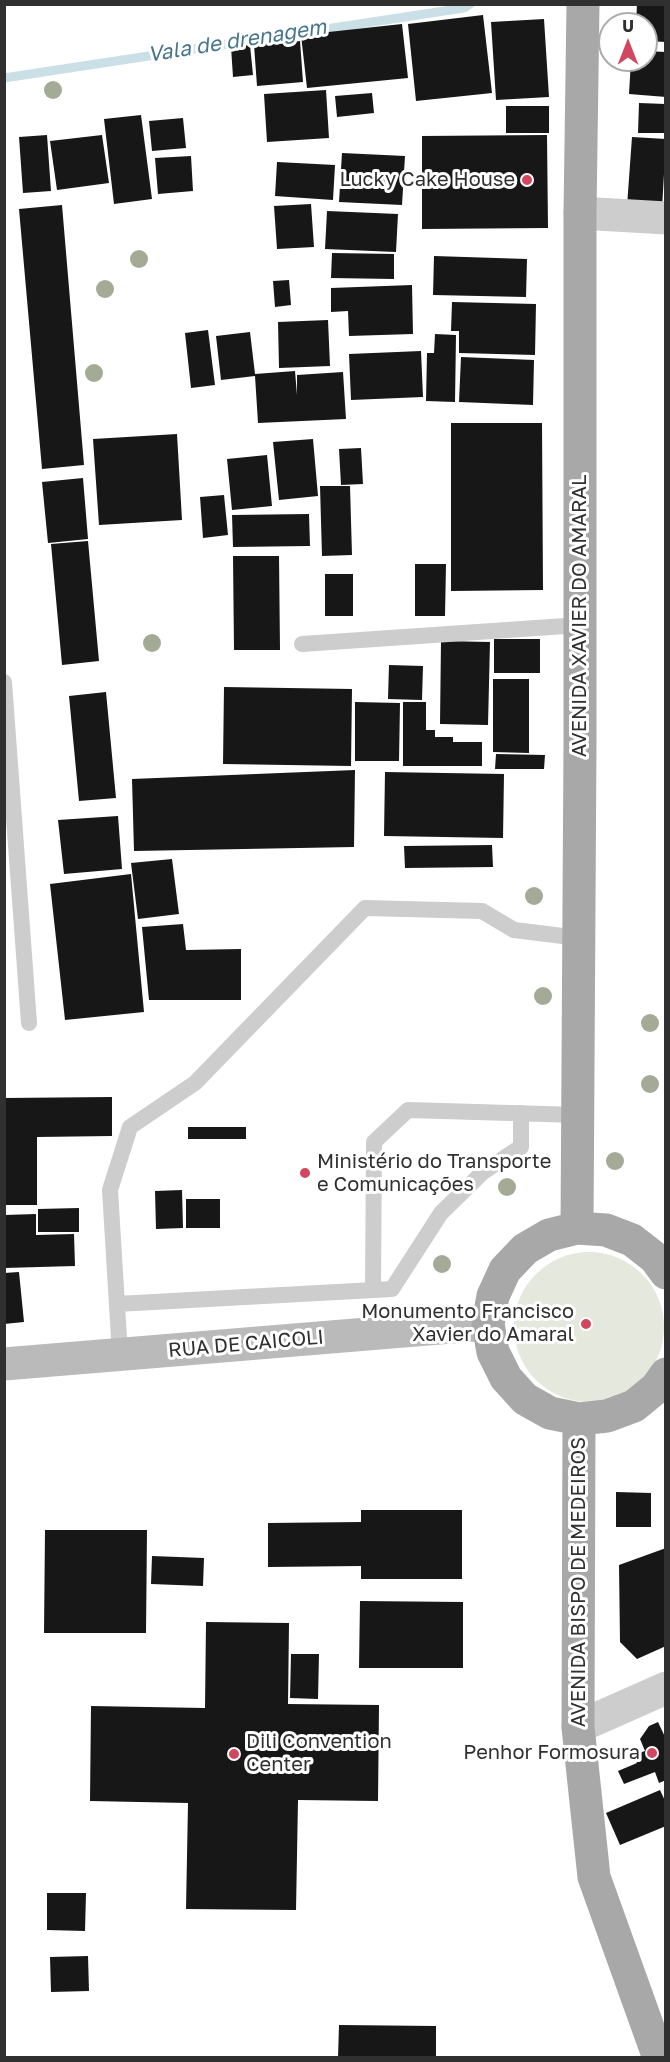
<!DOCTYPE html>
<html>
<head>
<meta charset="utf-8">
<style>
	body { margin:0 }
	#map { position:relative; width:670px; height:2062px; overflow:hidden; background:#fff; font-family:"Golos Text",sans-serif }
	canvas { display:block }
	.frame { position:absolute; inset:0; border:6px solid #303030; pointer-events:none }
	.north { position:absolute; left:598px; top:12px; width:60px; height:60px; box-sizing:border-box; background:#fff; border:2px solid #acacac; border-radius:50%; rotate:0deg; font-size:16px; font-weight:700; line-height:24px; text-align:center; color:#303030 }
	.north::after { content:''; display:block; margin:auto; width:21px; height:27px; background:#d2475f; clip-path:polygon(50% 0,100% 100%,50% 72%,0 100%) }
</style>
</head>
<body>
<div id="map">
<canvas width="670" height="2062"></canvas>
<div class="frame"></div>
<div class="north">U</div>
</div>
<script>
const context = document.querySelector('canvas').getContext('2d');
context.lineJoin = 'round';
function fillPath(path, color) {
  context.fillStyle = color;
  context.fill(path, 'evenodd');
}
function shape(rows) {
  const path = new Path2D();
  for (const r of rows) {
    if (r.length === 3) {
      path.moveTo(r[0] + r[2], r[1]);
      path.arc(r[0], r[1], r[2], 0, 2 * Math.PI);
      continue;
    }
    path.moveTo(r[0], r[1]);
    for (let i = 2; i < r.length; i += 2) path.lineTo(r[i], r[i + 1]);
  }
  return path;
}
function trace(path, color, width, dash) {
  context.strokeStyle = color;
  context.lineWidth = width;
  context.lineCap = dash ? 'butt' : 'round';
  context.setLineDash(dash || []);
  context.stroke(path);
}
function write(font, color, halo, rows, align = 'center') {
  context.font = font + ' "Golos Text",sans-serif';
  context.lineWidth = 6;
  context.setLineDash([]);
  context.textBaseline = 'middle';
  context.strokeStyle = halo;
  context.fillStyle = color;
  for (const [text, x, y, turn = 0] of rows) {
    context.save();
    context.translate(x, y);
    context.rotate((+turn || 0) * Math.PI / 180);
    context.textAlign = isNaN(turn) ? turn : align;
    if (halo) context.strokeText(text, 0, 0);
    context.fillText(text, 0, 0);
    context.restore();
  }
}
fillPath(shape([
	[589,1327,75]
]), '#e4e8dd');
trace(shape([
	[4,78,464,8,470,4]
]), '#cbdfe7', 9);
fillPath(shape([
	[637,4,666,4,666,42,646,41,646,24,636,24],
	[483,15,492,93,416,101,408,24],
	[544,19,549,97,496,100,491,22],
	[402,24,408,78,307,88,301,35],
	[300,41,303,82,257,86,254,45],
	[250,45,253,75,233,77,231,47],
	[646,51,666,52,666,97,629,94,631,60,646,60],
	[326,90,329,138,267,142,264,94],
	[372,93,374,113,337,117,335,96],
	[639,103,666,104,666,133,638,133],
	[506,106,549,106,549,133,506,133],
	[141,115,152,199,114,204,104,119],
	[183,118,186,148,152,151,149,121],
	[47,135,51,191,23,193,19,137],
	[102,135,109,183,57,190,50,141],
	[547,135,548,228,422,229,422,136],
	[632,137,666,139,662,209,627,206],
	[342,153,405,156,402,205,339,202],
	[191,156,193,191,158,194,155,158],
	[277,162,335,165,333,200,275,196],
	[311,204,314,247,277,249,274,206],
	[62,205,84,465,42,469,19,209],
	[327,211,398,214,396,252,325,249],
	[332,253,394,254,394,279,331,278],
	[434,256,527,259,526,297,433,295],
	[289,280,291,305,275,307,273,281],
	[412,285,413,334,349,336,348,311,331,312,331,288],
	[452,302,536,304,535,355,459,353,459,331,451,331],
	[328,320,330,366,279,368,278,322],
	[208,330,215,385,191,388,185,333],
	[250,332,255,374,295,371,297,395,297,375,343,372,346,419,258,423,255,376,221,380,216,336],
	[435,334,456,335,455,402,426,401,427,353,434,353],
	[421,351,423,397,351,400,349,354],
	[461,357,534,360,533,405,459,402],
	[451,423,542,423,543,590,451,591],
	[177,434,182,520,99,525,93,439],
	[313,439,318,496,279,500,273,442],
	[361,448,363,484,341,485,339,449],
	[267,455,272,506,232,510,227,459],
	[83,478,88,539,48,543,42,482],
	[320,486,350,486,352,555,322,556],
	[224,495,228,535,203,538,200,497],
	[309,514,310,546,233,547,232,515],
	[88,541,99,661,62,665,51,544],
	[233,556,279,556,280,650,234,650],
	[415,564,446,564,445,616,415,616],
	[325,574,353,574,353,616,325,616],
	[494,639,540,639,540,673,494,673],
	[441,641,490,642,488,725,440,724],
	[389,665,423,666,422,700,388,699],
	[493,679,529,679,529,753,493,752],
	[224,687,352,689,351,766,223,764],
	[106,692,116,798,79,801,69,696],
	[355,702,400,703,399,761,355,761],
	[403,702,426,702,426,730,435,730,435,737,453,737,453,742,482,742,482,766,403,766],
	[496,754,545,755,544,769,495,769],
	[355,770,354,847,134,851,132,779],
	[385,772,504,774,503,838,384,836],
	[118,816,122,869,64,874,58,820],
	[492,845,493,867,405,868,404,846],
	[172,859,179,914,138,919,131,863],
	[131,874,144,1012,65,1020,50,884],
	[183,924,186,950,241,949,241,1000,149,1000,142,927],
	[112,1097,112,1136,37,1137,37,1205,4,1205,4,1098],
	[188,1127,246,1127,246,1139,188,1139],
	[182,1190,183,1228,156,1229,155,1191],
	[186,1199,220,1199,220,1228,186,1228],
	[79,1208,79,1232,38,1232,38,1209],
	[36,1214,36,1235,74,1234,75,1266,4,1268,4,1215],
	[19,1272,24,1322,4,1324,4,1273],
	[616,1492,651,1493,651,1527,616,1527],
	[361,1510,462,1510,462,1579,361,1579,361,1566,268,1567,268,1523,361,1522],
	[45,1530,147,1530,146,1633,44,1633],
	[666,1548,666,1646,637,1659,620,1642,619,1565],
	[152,1556,204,1558,203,1586,151,1584],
	[360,1601,463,1602,463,1668,359,1668],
	[206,1622,289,1623,288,1704,379,1705,378,1801,298,1800,296,1910,186,1909,188,1803,90,1801,91,1706,205,1708],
	[291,1654,319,1654,318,1699,290,1698],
	[658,1722,666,1739,666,1780,659,1783,655,1772,624,1784,618,1771,637,1763,633,1755,645,1751,640,1739,649,1726],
	[660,1790,666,1803,666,1826,620,1845,606,1813],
	[47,1893,86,1893,85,1931,47,1930],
	[88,1956,89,1991,51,1992,50,1957],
	[339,2025,436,2026,436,2058,338,2058]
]), '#171717');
trace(shape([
	[302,644,580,625],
	[4,682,29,1023],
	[373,1290,374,1142,408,1110,578,1115],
	[117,1304,392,1289,441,1213,483,1172,521,1147,521,1113],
	[120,1355,110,1190,130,1127,195,1083,365,908,482,911,514,930,579,938]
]), '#cdcdcd', 16);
trace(shape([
	[580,213,666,218],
	[578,1727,666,1688]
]), '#cdcdcd', 33);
trace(shape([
	[4,1364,488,1324]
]), '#bababa', 33);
trace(shape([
	[577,1228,580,742,580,213,583,4],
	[666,1273,655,1258,632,1240,606,1230,577,1228,549,1235,525,1249,505,1270,493,1296,488,1324,493,1352,506,1378,525,1399,550,1413,579,1419,607,1416,634,1406,656,1388,666,1374],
	[579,1419,578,1727,594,1877,659,2058]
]), '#a8a8a8', 33);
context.fillStyle = '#a3ab97';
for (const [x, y] of [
	[53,90],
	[139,259],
	[105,289],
	[94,373],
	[152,643],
	[534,896],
	[543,996],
	[650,1023],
	[650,1084],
	[615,1161],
	[507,1187],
	[442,1264]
]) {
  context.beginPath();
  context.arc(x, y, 9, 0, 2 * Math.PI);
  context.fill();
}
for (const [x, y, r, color] of [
	[527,180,6,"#d2475f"],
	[305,1173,6,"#d2475f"],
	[586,1324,6,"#d2475f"],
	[652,1753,6,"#d2475f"],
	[234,1754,6,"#d2475f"]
]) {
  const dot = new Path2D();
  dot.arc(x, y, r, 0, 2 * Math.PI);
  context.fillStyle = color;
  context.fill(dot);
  trace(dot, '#fff', 2);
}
write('20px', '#303030', '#fff', [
	["Lucky Cake House",515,180],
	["Ministério do Transporte",317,1162,"left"],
	["e Comunicações",317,1185,"left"],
	["Monumento Francisco",574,1312],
	["Xavier do Amaral",574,1335],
	["Dili Convention",246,1742,"left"],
	["Center",246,1765,"left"],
	["Penhor Formosura",640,1753]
], 'right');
write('20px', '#303030', '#fff', [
	["AVENIDA XAVIER DO AMARAL",580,616,-90],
	["RUA DE CAICOLI",246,1344,-5],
	["AVENIDA BISPO DE MEDEIROS",579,1582,-90]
]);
write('italic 21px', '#46768a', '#fff', [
	["Vala de drenagem",237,41,-9]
]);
</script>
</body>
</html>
